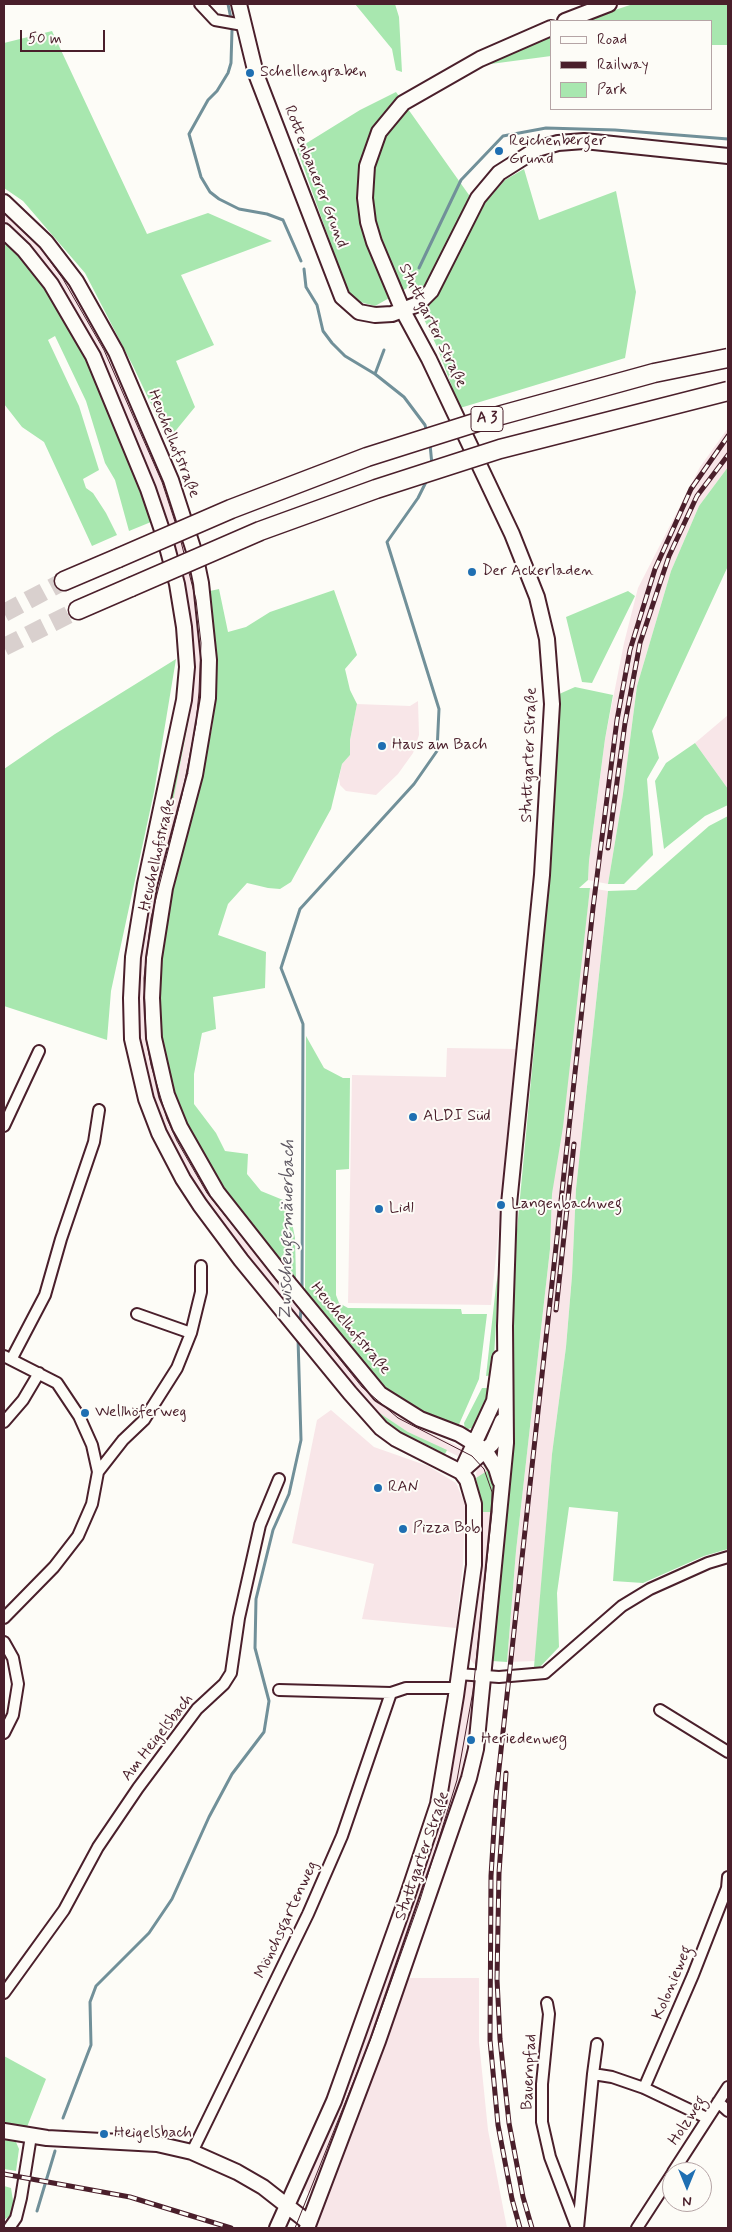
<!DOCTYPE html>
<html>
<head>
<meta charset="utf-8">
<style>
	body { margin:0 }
	#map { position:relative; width:732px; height:2232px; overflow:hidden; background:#fdfcf7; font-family:Mynerve,sans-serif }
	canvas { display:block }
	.frame { position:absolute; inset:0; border:5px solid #4a1f2b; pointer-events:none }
	.legend { position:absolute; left:550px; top:20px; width:162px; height:90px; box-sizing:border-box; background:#fdfcf7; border:1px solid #b5a4a5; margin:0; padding:6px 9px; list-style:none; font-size:15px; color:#4a1f2b }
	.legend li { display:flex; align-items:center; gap:10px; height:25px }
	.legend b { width:25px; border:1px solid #b5a4a5 }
	.north { position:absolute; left:662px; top:2162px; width:50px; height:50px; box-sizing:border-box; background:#fdfcf7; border:1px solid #b5a4a5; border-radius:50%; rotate:180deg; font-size:14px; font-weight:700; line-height:20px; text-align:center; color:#4a1f2b }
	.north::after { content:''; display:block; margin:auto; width:18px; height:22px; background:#1f6fb2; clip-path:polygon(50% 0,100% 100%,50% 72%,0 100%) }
	.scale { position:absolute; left:20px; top:30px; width:85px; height:22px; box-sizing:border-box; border:2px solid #4a1f2b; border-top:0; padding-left:6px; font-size:15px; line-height:18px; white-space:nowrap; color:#4a1f2b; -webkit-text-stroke:4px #fdfcf7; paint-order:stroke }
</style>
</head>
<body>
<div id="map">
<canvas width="732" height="2232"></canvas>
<div class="frame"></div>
<ul class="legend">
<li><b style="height:6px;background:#fdfcf7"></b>Road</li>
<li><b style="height:6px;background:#4a1f2b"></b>Railway</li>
<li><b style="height:14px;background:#a8e7af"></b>Park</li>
</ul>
<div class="north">N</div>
<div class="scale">50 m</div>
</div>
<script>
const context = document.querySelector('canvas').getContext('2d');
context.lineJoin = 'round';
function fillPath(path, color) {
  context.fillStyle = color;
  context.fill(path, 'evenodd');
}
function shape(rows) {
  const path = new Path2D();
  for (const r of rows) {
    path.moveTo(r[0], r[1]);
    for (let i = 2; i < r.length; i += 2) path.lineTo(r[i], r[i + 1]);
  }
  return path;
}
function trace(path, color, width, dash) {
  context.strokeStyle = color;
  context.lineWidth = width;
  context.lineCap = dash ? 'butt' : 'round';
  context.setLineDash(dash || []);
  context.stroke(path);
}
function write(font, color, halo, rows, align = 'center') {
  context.font = font + ' Mynerve,sans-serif';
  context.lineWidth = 4;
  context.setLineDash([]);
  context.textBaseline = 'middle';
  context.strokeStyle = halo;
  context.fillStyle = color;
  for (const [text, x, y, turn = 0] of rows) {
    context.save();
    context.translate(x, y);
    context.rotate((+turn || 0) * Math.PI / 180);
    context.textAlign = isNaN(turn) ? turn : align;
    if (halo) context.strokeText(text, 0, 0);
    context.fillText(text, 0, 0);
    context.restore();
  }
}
fillPath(shape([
	[4,209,36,238,69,281,104,343,160,469,173,505,196,584,203,677,198,731,147,983,179,1138,196,1171,219,1203,371,1392,389,1407,422,1427,421,1429,465,1449,462,1458,408,1432,378,1412,376,1413,210,1209,187,1176,157,1115,141,1057,137,1019,139,945,157,852,160,848,173,802,189,719,187,718,192,677,193,648,186,587,150,474,113,388,28,247,4,223],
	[728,428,728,467,699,506,671,571,637,686,623,794,608,884,588,880,589,861,605,739,624,643,638,588,700,467],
	[418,701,419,735,413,753,398,774,376,795,346,791,340,785,339,778,342,764,350,755,350,740,357,704,410,706],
	[728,715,728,789,695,743],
	[590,888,608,891,576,1189,572,1276,566,1347,552,1454,535,1661,507,1662,516,1551,550,1249,552,1194],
	[447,1048,517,1049,491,1305,348,1303,352,1075,446,1077],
	[331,1410,374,1447,428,1466,456,1483,465,1504,463,1564,456,1628,362,1619,374,1564,292,1543,317,1420],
	[485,1464,496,1482,478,1663,474,1664,469,1658,483,1512,476,1473,479,1466],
	[467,1680,476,1681,470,1726,461,1774,465,1776,406,1948,315,2192,308,2193,303,2187,447,1776,451,1776],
	[405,1978,479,1978,479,2042,488,2130,507,2228,309,2228,360,2113]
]), '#f8e6e8');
fillPath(shape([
	[355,4,395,4,399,17,402,72,396,70,392,49],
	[633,4,728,4,728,45,711,45,711,21,582,21],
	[52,31,147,234,208,213,272,241,181,275,214,345,176,361,195,407,168,440,133,366,85,273,23,201,4,188,4,43],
	[551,35,551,56,483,65],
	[396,92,469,195,484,204,505,180,524,169,539,220,616,191,636,292,625,358,460,408,437,347,409,287,375,306,360,302,348,292,297,149,360,110],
	[4,238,29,263,49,292,82,346,137,469,132,470,151,522,129,531,115,480,105,463,86,401,55,336,48,340,79,406,99,470,83,479,86,488,93,493,106,513,117,535,92,546,44,442,22,427,4,404],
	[728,467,728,566,652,731,659,758,647,779,653,855,624,884,608,884,623,794,637,686,671,571,699,506],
	[219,589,228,632,246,627,270,612,334,590,357,655,345,669,350,690,357,704,350,740,350,755,342,764,331,809,291,882,280,889,268,888,247,883,228,904,218,935,266,952,265,988,213,997,216,1029,202,1033,194,1074,194,1104,216,1133,225,1151,248,1154,247,1174,261,1191,288,1202,295,1238,296,1279,230,1200,201,1155,188,1130,177,1101,162,1037,159,996,166,924,172,887,212,729,217,670,210,591],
	[628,591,635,596,592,683,582,682,566,617],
	[176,659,154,792,111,991,107,1040,4,1006,4,769,55,734],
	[575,687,613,695,605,739,589,861,588,880,579,888,590,888,563,1127,552,1194,550,1249,516,1551,507,1662,492,1661,494,1608,512,1416,515,1251,535,1038,557,695],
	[187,718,189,718,173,802,160,848,157,852],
	[695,743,728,789,728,805,705,816,664,849,655,781,666,763],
	[728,816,728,1549,704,1556,643,1583,613,1581,618,1512,569,1507,557,1593,559,1647,539,1668,534,1667,552,1454,566,1347,572,1276,576,1189,608,891,636,890,709,826],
	[306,1036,324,1068,343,1078,350,1078,349,1169,336,1170,336,1295,339,1303,348,1308,461,1309,462,1314,487,1314,479,1379,457,1429,423,1415,384,1389,305,1290],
	[499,1269,493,1375,486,1376,496,1286],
	[482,1388,490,1388,481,1418,475,1427,465,1430,464,1423],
	[378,1412,408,1432,447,1450,445,1454,411,1439,391,1426,376,1413],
	[483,1464,488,1464,495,1477,495,1512,483,1512,476,1478,487,1471],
	[4,2056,46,2079,27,2127,4,2122],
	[4,2140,16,2142,19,2149,16,2171,4,2169],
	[4,2186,11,2188,14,2207,11,2215,4,2220]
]), '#a8e7af');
trace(shape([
	[228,4,231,19],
	[232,30,231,63,228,73,217,91,208,100,189,134,201,177,210,192,219,199,239,209,267,214,283,220,301,261],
	[419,268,461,180,503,136,546,128,615,130,728,139],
	[304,269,306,287,317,305,323,331,332,343,345,356,375,374,404,397,425,425,427,433],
	[375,374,384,350],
	[430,444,432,465],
	[302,1292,303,1024,281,968,300,909,414,784,437,751,439,709,387,542,418,498,427,480],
	[300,1325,301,1306],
	[63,2118,91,2045,90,2002,96,1986,149,1933,172,1899,209,1817,232,1774,264,1732,269,1701,255,1648,256,1599,273,1530,289,1494,301,1440,298,1338],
	[37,2211,55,2151]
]), '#719099', 3);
trace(shape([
	[4,613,64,581],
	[4,647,78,610]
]), '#d9d0ce', 18, [18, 9]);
const street = shape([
	[200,4,215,20,243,25],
	[4,1126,39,1051],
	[137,1314,191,1333],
	[4,1356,57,1383,79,1416,92,1445,98,1472],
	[12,1358,45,1295,61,1239,94,1142,99,1110],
	[4,1422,23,1400,39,1373],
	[4,1618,54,1567,78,1536,92,1504,98,1472,123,1440,144,1420,177,1368,191,1333,201,1292,201,1266],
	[4,1642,13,1658,18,1684,13,1715,4,1733],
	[458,1674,499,1677,545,1673,622,1606,650,1589,708,1563,728,1557],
	[279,1690,391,1693,406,1688,457,1688],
	[660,1710,728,1752],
	[4,1993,64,1910,98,1847,138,1788,197,1709,224,1684,231,1673,239,1618,260,1525,279,1479],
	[547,2003,549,2014,542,2084,542,2122,550,2157,577,2228],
	[597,2044,593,2074,612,2077,644,2088,707,2118],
	[644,2088,693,1975,727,1888,728,1877],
	[718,2102,728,2111],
	[192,2152,308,1914,342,1836,391,1693],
	[673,2172,728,2087],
	[9,2228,16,2218,21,2198,31,2136],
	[578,2228,593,2074],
	[637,2228,672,2174]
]);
const secondary = shape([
	[239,4,256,74,342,297,359,312,375,315,392,314,418,304,431,291,478,198,499,173,537,149,558,143,584,141,728,156],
	[565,21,609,4],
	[4,202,46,242,76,281,116,352,171,480,195,554,201,583,209,660,208,698,195,775,165,888,154,958,152,998,154,1038,167,1095,180,1127,217,1192,291,1286,380,1394,420,1419,459,1434,485,1450,496,1468,500,1481],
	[4,231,24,250,51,284,93,356,148,489,164,536,177,584,184,627,187,667,184,700,145,884,133,957,131,998,132,1039,146,1099,159,1133,183,1179,200,1205,241,1260,350,1393,381,1428,396,1439,461,1472,467,1480,474,1504,474,1565,456,1696,438,1804,407,1897,334,2101,277,2228],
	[463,1470,492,1444,502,1421],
	[461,1472,494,1401,500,1358],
	[4,2131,47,2138,157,2144,192,2152,237,2172,263,2187,309,2223],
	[307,2228,378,2041,469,1778,476,1749,506,1443,505,1326,509,1204,542,875,552,704,547,639,537,597,512,534,429,359,403,311,374,242,368,222,365,198,367,166,379,132,403,103,480,59,551,28]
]);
const highway = shape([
	[64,581,118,558],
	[78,610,131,587]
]);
trace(street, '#4a1f2b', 14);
trace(secondary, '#4a1f2b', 18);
trace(highway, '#4a1f2b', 21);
trace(street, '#fdfcf7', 10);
trace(secondary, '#fdfcf7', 14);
trace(highway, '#fdfcf7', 18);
trace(shape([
	[4,213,40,247,63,279,104,350,162,482,179,534,196,600,201,643,199,692,196,724,182,795,151,918,144,978,146,1038,151,1065,167,1119,177,1141,207,1193,362,1387,398,1418,472,1456,484,1469,492,1492,492,1512,473,1691,457,1780,420,1900,371,2038,295,2228]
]), '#4a1f2b', 1);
const rail = shape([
	[608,848,625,723,640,643,669,556,697,496,728,455],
	[556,1310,574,1144],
	[506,1773,499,1873,497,1979,500,2039,509,2123,523,2197,532,2228],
	[4,2174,130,2197,231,2228],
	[520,2228,512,2199,498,2125,490,2040,491,1876,496,1796,593,908,617,720,630,650,655,569,691,489,728,436]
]);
trace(rail, '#4a1f2b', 5);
trace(rail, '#fdfcf7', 3, [9]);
const highwayBridge = shape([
	[118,558,231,509,367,457,487,419,654,373,728,358],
	[131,587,260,531,376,489,500,449,728,391]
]);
trace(highwayBridge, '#4a1f2b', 21, []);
trace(highwayBridge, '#fdfcf7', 18);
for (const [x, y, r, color] of [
	[250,73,5,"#1f6fb2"],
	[499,151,5,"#1f6fb2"],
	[472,572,5,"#1f6fb2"],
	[382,746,5,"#1f6fb2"],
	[413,1117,5,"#1f6fb2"],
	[501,1205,5,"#1f6fb2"],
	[379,1209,5,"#1f6fb2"],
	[85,1413,5,"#1f6fb2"],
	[378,1488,5,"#1f6fb2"],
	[403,1529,5,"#1f6fb2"],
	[471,1740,5,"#1f6fb2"],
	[104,2134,5,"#1f6fb2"]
]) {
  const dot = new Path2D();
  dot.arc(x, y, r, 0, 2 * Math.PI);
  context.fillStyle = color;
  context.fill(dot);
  trace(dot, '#fdfcf7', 2);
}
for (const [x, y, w] of [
	[487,419,32]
]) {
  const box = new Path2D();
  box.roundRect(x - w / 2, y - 12.5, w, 25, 4);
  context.fillStyle = '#fdfcf7';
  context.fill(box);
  trace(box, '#4a1f2b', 1);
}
write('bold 15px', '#4a1f2b', null, [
	["A 3",487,419]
]);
write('16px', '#4a1f2b', '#fdfcf7', [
	["Schellengraben",260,73],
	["Reichenberger",509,142],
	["Grund",509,160],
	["Der Ackerladen",482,572],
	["Haus am Bach",392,746],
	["ALDI Süd",423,1117],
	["Langenbachweg",511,1205],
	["Lidl",389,1209],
	["Wellhöferweg",95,1413],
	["RAN",388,1488],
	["Pizza Bob",413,1529],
	["Heriedenweg",481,1740],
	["Heigelsbach",114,2134]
], 'left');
write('16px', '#4a1f2b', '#fdfcf7', [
	["Rottenbauerer Grund",315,177,69],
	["Stuttgarter Straße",432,326,64],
	["Heuchelhofstraße",173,444,68],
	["Stuttgarter Straße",530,755,-88],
	["Heuchelhofstraße",158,855,-77],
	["Heuchelhofstraße",350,1329,50],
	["Am Heigelsbach",158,1738,-52],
	["Stuttgarter Straße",423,1856,-71],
	["Mönchsgartenweg",287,1920,-65],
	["Kolonieweg",673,1983,-67],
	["Bauernpfad",530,2072,-87],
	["Holzweg",688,2121,-57]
]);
write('italic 18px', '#5e5862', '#fdfcf7', [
	["Zwischengemäuerbach",288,1230,-89]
]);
</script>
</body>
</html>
